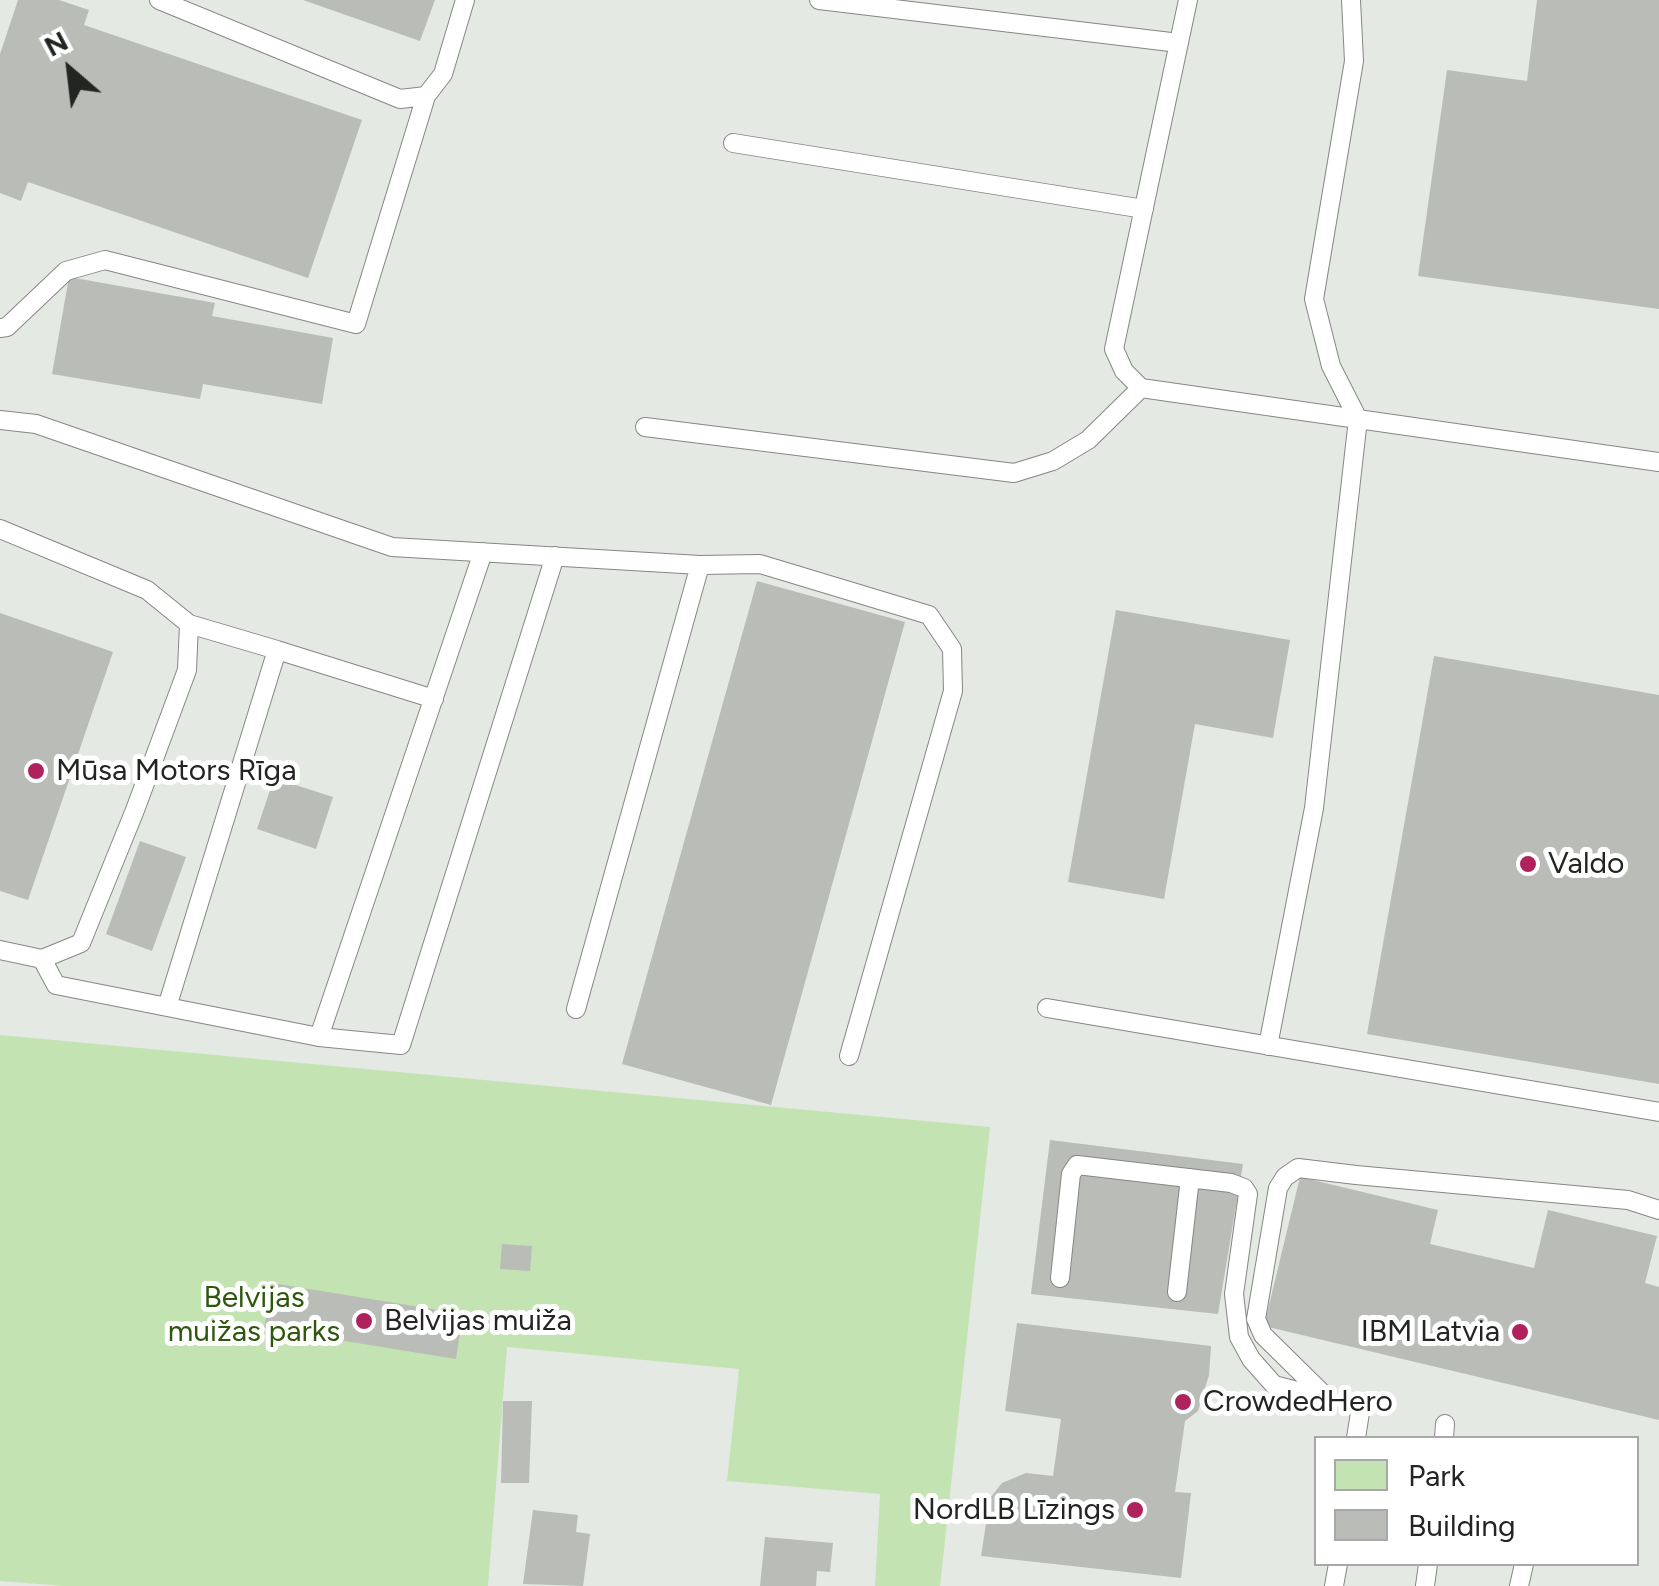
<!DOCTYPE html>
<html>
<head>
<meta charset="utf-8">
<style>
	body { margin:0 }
	#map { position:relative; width:1659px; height:1586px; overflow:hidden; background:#e5e9e3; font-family:Figtree,sans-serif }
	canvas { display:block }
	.legend { position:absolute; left:1314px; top:1436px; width:325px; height:130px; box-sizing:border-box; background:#fff; border:2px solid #a7a8a7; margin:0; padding:12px 18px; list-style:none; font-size:30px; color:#232523 }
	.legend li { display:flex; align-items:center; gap:20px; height:50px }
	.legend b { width:50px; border:2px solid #a7a8a7 }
	.north { position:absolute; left:20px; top:20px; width:100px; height:100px; -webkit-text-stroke:8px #fff; paint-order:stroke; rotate:332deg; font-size:28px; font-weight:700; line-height:40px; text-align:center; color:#232523 }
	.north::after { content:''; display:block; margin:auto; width:35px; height:45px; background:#232523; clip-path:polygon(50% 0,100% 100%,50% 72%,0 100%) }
</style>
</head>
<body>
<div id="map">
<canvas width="1659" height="1586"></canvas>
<ul class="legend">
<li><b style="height:28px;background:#c4e3b3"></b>Park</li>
<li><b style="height:28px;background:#b9bcb7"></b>Building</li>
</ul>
<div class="north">N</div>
</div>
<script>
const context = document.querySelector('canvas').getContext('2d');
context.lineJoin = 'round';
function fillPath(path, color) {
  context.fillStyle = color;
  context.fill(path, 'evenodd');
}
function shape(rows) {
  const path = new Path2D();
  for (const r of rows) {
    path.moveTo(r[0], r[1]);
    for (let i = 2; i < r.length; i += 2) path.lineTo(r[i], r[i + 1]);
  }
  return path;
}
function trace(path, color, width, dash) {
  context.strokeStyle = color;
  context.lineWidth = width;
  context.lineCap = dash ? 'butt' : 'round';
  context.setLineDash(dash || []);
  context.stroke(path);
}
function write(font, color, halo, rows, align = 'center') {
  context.font = font + ' Figtree,sans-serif';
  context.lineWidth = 10;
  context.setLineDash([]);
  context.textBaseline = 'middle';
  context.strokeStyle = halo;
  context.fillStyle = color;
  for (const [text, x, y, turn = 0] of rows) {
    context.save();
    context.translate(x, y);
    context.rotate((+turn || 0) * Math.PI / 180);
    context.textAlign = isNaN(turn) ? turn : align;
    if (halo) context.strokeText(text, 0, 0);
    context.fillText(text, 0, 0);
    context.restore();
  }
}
fillPath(shape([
	[0,1035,990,1127,940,1586,875,1586,880,1494,727,1481,739,1369,507,1347,488,1586,64,1586,0,1581]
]), '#c4e3b3');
fillPath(shape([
	[18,0,59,0,89,10,84,25,362,120,308,278,28,182,21,201,0,193,0,54],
	[303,0,435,0,420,41],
	[1537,0,1659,0,1659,309,1418,276,1447,70,1527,81],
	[69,277,215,303,212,316,333,338,322,404,203,384,200,399,52,374],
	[757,581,905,622,771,1105,622,1064],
	[1116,610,1290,640,1273,738,1195,724,1164,899,1068,882],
	[0,613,113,652,28,900,0,891],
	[1434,656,1659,695,1659,1084,1367,1034],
	[274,778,333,797,316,849,257,829],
	[140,841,186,857,152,951,106,934],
	[1050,1140,1243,1164,1218,1314,1031,1294],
	[1300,1177,1438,1210,1430,1244,1534,1268,1548,1210,1657,1236,1645,1283,1659,1287,1659,1420,1264,1326],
	[502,1244,532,1246,530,1271,500,1269],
	[272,1283,463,1314,456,1359,264,1328],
	[1017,1323,1211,1346,1209,1375,1198,1411,1185,1421,1175,1492,1191,1493,1181,1578,981,1556,990,1498,1002,1483,1026,1473,1053,1476,1061,1419,1005,1411],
	[503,1401,532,1401,529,1483,501,1483],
	[533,1510,578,1515,576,1532,590,1534,583,1586,523,1584],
	[765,1537,833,1543,830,1572,817,1571,816,1586,760,1586]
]), '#b9bcb7');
const service = shape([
	[159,0,400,99,426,96,443,74,465,0],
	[819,0,1179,43],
	[1188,0,1114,349,1124,371,1141,388,1659,462],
	[733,143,1144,209],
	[0,328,7,327,66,271,105,260,356,324,426,96],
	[0,420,36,424,392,547,700,565,760,564,929,615,952,649,953,691,849,1056],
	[645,427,1014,473,1053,461,1088,440,1141,388],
	[0,529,147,590,189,624,187,670,135,810,81,943,42,959,0,950],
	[277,650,434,699],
	[42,959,56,985,319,1037,401,1045,555,556],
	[167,1007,277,650,189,624],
	[1047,1008,1659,1112],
	[576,1009,700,565],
	[319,1037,483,552],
	[1268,1046,1314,808,1358,419,1331,366,1314,299,1354,61,1351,0],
	[1060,1278,1071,1174,1077,1165,1231,1183,1244,1188,1248,1194,1234,1294,1239,1337,1251,1359,1274,1385,1328,1399],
	[1177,1292,1190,1178],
	[1328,1399,1263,1335,1256,1319,1278,1188,1285,1177,1298,1168,1356,1175,1628,1200,1659,1210],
	[1356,1438,1361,1406],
	[1444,1438,1445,1424],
	[1334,1586,1338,1564],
	[1425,1586,1428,1564],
	[1519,1586,1524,1564]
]);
trace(service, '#848783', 20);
trace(service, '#fff', 18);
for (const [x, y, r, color] of [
	[36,771,10,"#af225c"],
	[1528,864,10,"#af225c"],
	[364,1321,10,"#af225c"],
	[1520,1332,10,"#af225c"],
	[1183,1402,10,"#af225c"],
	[1135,1510,10,"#af225c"]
]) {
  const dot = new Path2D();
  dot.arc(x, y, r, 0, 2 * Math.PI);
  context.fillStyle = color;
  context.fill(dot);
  trace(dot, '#fff', 4);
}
write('30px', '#232523', '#fff', [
	["Mūsa Motors Rīga",56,771],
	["Valdo",1548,864],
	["Belvijas muiža",384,1321],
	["IBM Latvia",1500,1332,"right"],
	["CrowdedHero",1203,1402],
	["NordLB Līzings",1115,1510,"right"]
], 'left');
write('30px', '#2f570e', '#fff', [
	["Belvijas",254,1298],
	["muižas parks",254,1332]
]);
</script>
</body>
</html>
